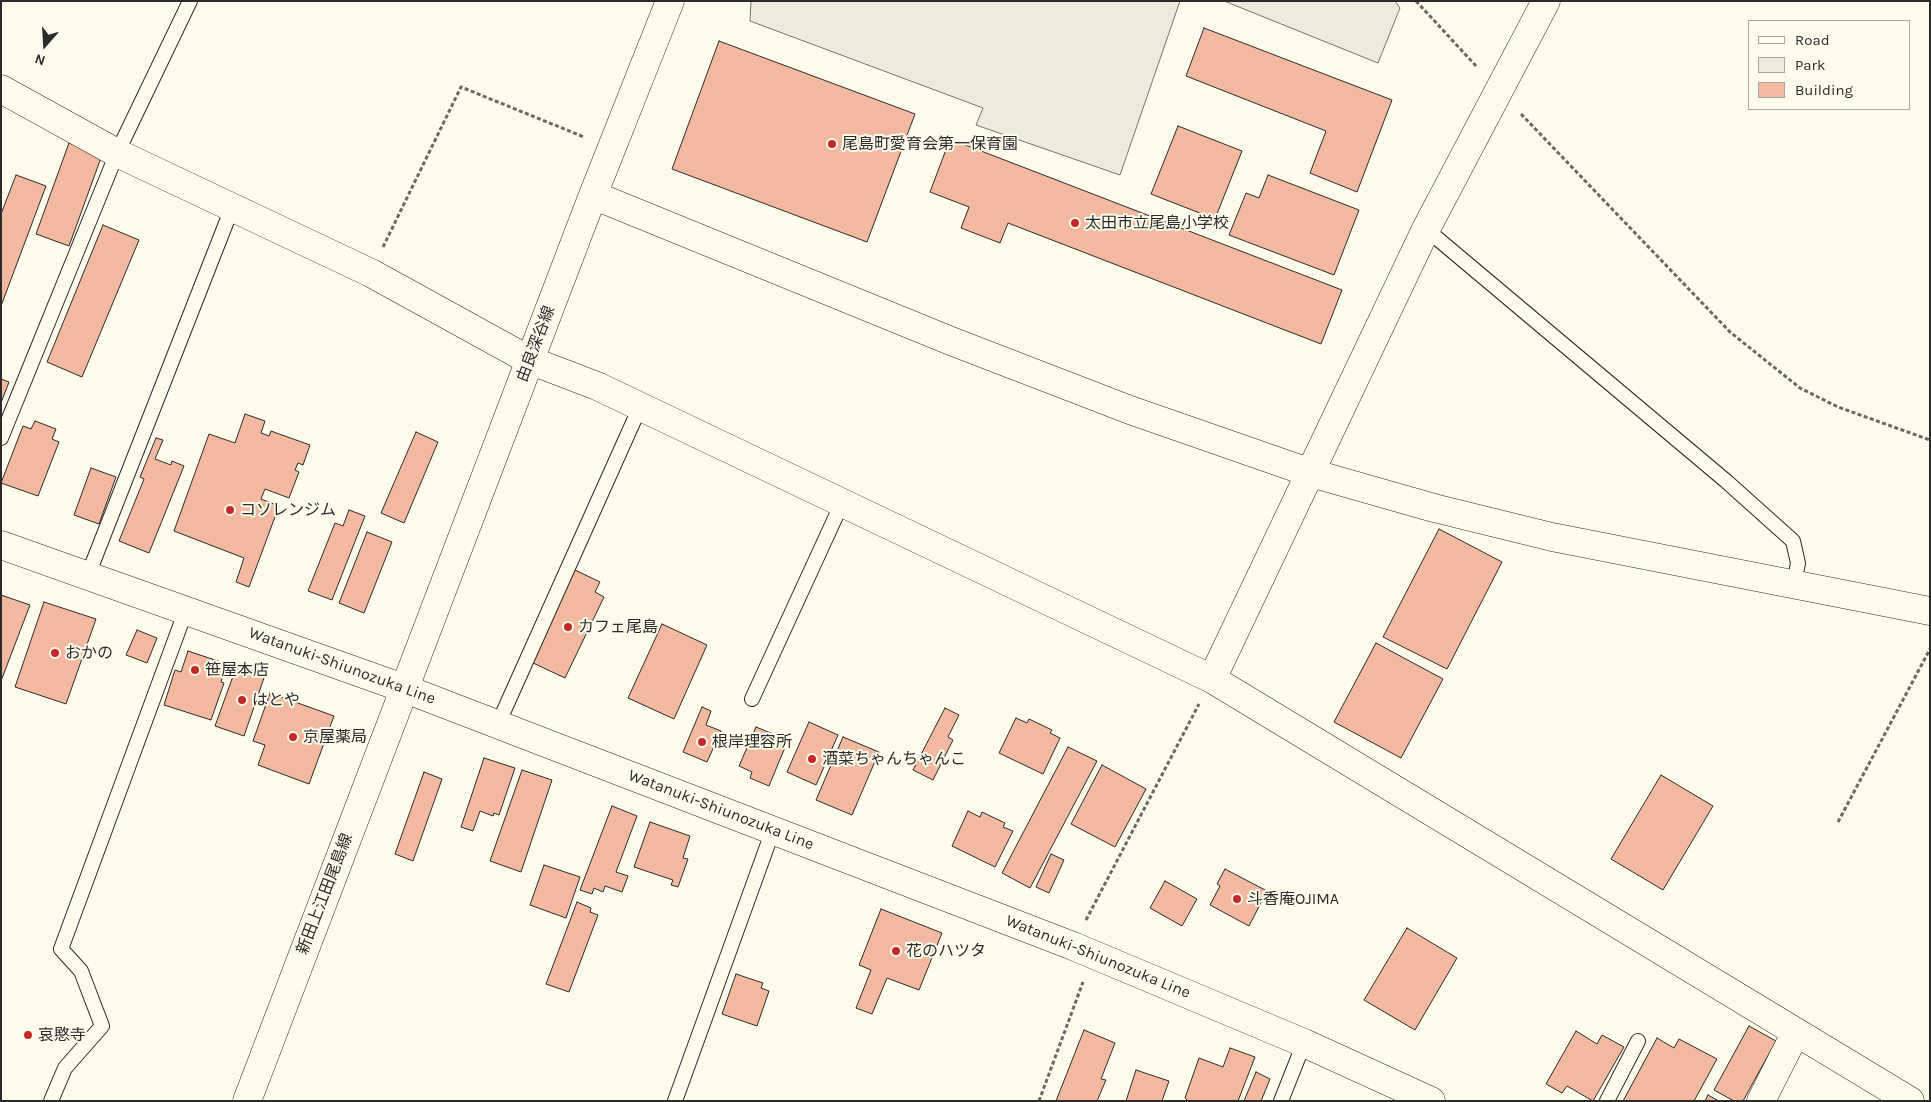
<!DOCTYPE html>
<html>
<head>
<meta charset="utf-8">
<style>
	body { margin:0 }
	#map { position:relative; width:1931px; height:1102px; overflow:hidden; background:#fdfbea; font-family:Karla,sans-serif }
	canvas { display:block }
	.frame { position:absolute; inset:0; border:2px solid #2b2b2b; pointer-events:none }
	.legend { position:absolute; left:1748px; top:20px; width:162px; height:90px; box-sizing:border-box; background:#fdfbea; border:1px solid #a9a89e; margin:0; padding:6px 9px; list-style:none; font-size:15px; color:#2b2b2b }
	.legend li { display:flex; align-items:center; gap:10px; height:25px }
	.legend b { width:25px; border:1px solid #a9a89e }
	.north { position:absolute; left:20px; top:20px; width:50px; height:50px; -webkit-text-stroke:4px #fdfbea; paint-order:stroke; rotate:199deg; font-size:14px; font-weight:700; line-height:20px; text-align:center; color:#2b2b2b }
	.north::after { content:''; display:block; margin:auto; width:18px; height:22px; background:#2b2b2b; clip-path:polygon(50% 0,100% 100%,50% 72%,0 100%) }
</style>
</head>
<body>
<div id="map">
<canvas width="1931" height="1102"></canvas>
<div class="frame"></div>
<ul class="legend">
<li><b style="height:6px;background:#fdfbea"></b>Road</li>
<li><b style="height:14px;background:#ecebdb"></b>Park</li>
<li><b style="height:14px;background:#f2b8a0"></b>Building</li>
</ul>
<div class="north">N</div>
</div>
<script>
const context = document.querySelector('canvas').getContext('2d');
context.lineJoin = 'round';
function fillPath(path, color) {
  context.fillStyle = color;
  context.fill(path, 'evenodd');
}
function shape(rows) {
  const path = new Path2D();
  for (const r of rows) {
    path.moveTo(r[0], r[1]);
    for (let i = 2; i < r.length; i += 2) path.lineTo(r[i], r[i + 1]);
  }
  return path;
}
function trace(path, color, width, dash) {
  context.strokeStyle = color;
  context.lineWidth = width;
  context.lineCap = dash ? 'butt' : 'round';
  context.setLineDash(dash || []);
  context.stroke(path);
}
function write(font, color, halo, rows, align = 'center') {
  context.font = font + ' Karla,"Noto Sans JP",sans-serif';
  context.lineWidth = 4;
  context.setLineDash([]);
  context.textBaseline = 'middle';
  context.strokeStyle = halo;
  context.fillStyle = color;
  for (const [text, x, y, turn = 0] of rows) {
    context.save();
    context.translate(x, y);
    context.rotate((+turn || 0) * Math.PI / 180);
    context.textAlign = isNaN(turn) ? turn : align;
    if (halo) context.strokeText(text, 0, 0);
    context.fillText(text, 0, 0);
    context.restore();
  }
}
const green = shape([
	[751,1,1180,1,1120,175,976,125,983,108,750,21,751,1],
	[1224,1,1395,1,1400,8,1378,63,1224,1]
]);
fillPath(green, '#ecebdb');
trace(green, '#74746e', 1);
const building = shape([
	[1204,28,1392,100,1357,192,1310,173,1326,131,1186,76,1204,28],
	[719,41,915,114,867,242,672,169,719,41],
	[1178,126,1242,151,1215,219,1151,194,1178,126],
	[950,139,1342,290,1321,344,1008,223,1000,243,961,228,969,207,930,192,950,139],
	[69,143,102,155,69,246,36,234,69,143],
	[16,175,46,186,1,306,1,214,16,175],
	[1268,175,1359,210,1334,275,1229,235,1246,193,1259,198,1268,175],
	[103,225,139,240,82,377,47,362,103,225],
	[1,379,9,382,1,403,1,379],
	[245,414,265,421,261,433,269,436,271,431,310,445,303,465,298,463,295,470,299,472,289,498,265,489,261,499,279,506,249,587,236,582,244,558,174,531,209,434,235,443,245,414],
	[35,421,56,429,52,439,59,442,38,496,1,483,23,426,31,429,35,421],
	[416,432,438,442,404,523,381,513,416,432],
	[156,438,163,440,155,459,171,465,172,461,184,466,149,553,119,541,144,479,140,477,156,438],
	[91,468,116,477,99,524,74,515,91,468],
	[349,510,365,516,332,600,308,591,335,523,343,526,349,510],
	[1439,529,1502,562,1447,669,1383,637,1439,529],
	[367,532,392,542,364,613,339,603,367,532],
	[575,570,600,582,595,592,604,597,565,678,531,662,575,570],
	[1,595,30,605,1,681,1,595],
	[44,602,96,619,66,704,15,687,44,602],
	[662,624,707,645,674,719,628,698,662,624],
	[137,630,157,638,147,663,126,655,137,630],
	[1376,643,1443,679,1401,758,1334,722,1376,643],
	[188,651,227,664,221,682,224,683,211,720,164,705,175,670,181,672,188,651],
	[237,665,265,675,244,736,215,726,237,665],
	[270,693,334,716,309,784,258,765,265,745,253,741,270,693],
	[702,707,711,711,706,725,721,731,707,762,683,752,702,707],
	[945,708,959,715,948,737,953,740,933,780,913,770,945,708],
	[1016,718,1027,723,1029,719,1052,730,1050,733,1060,738,1043,774,999,753,1016,718],
	[809,722,838,735,816,785,787,772,809,722],
	[756,727,788,740,769,786,750,778,752,772,739,766,756,727],
	[843,737,879,752,852,815,816,800,843,737],
	[1068,747,1097,761,1030,888,1002,873,1068,747],
	[484,758,515,768,499,815,494,813,493,816,480,811,473,831,461,827,484,758],
	[1102,765,1146,789,1115,847,1071,824,1102,765],
	[522,770,552,780,521,872,490,861,522,770],
	[424,772,442,779,413,861,395,854,424,772],
	[1661,775,1713,806,1663,890,1611,859,1661,775],
	[612,806,637,816,616,872,628,876,622,892,605,886,603,892,594,888,592,894,580,890,612,806],
	[968,811,980,817,982,812,1005,823,1003,827,1013,831,995,867,952,846,968,811],
	[650,822,690,836,683,858,688,859,678,887,671,885,673,880,634,867,650,822],
	[1051,854,1064,860,1049,893,1036,887,1051,854],
	[544,865,580,877,566,918,530,905,544,865],
	[1225,869,1267,891,1249,926,1210,905,1220,886,1217,884,1225,869],
	[1165,881,1197,899,1182,926,1150,908,1165,881],
	[577,902,591,908,590,912,598,915,569,992,546,984,577,902],
	[881,909,942,933,919,990,887,978,872,1014,856,1008,871,970,859,965,881,909],
	[1407,928,1457,958,1415,1030,1364,1000,1407,928],
	[736,974,763,983,761,988,769,991,757,1026,722,1014,736,974],
	[1749,1026,1776,1041,1743,1101,1734,1101,1714,1090,1749,1026],
	[1084,1030,1115,1043,1101,1079,1106,1080,1097,1101,1056,1101,1084,1030],
	[1576,1031,1597,1044,1602,1035,1624,1047,1593,1101,1567,1086,1562,1093,1546,1084,1576,1031],
	[1657,1038,1674,1048,1679,1039,1717,1059,1694,1101,1623,1101,1657,1038],
	[1230,1048,1255,1057,1238,1101,1188,1101,1185,1098,1199,1058,1223,1067,1230,1048],
	[1136,1070,1169,1081,1162,1101,1126,1101,1136,1070],
	[1256,1072,1270,1079,1261,1101,1244,1101,1256,1072],
	[1708,1095,1719,1101,1705,1101,1708,1095]
]);
fillPath(building, '#f2b8a0');
trace(building, '#2b2b2b', 1);
const lane = shape([
	[1426,229,1726,481,1793,541,1798,563,1794,585],
	[1,438,117,153,190,1],
	[88,575,232,208],
	[752,699,842,503],
	[498,724,640,407],
	[51,1101,65,1068,102,1026,81,971,61,949,186,610],
	[675,1101,773,830],
	[1281,1101,1304,1043],
	[1607,1101,1638,1041]
]);
const street = shape([
	[1,89,117,153,371,273,529,360,597,386,1212,679,1910,1101],
	[1212,679,1426,229,1546,1],
	[1761,1101,1796,1032]
]);
const secondary = shape([
	[593,195,951,341,1130,410,1311,473,1434,508,1552,537,1930,611],
	[1,545,403,688,1073,946,1304,1043,1431,1101],
	[247,1101,593,195,670,1]
]);
trace(lane, '#2b2b2b', 16);
trace(street, '#2b2b2b', 29);
trace(secondary, '#2b2b2b', 29);
trace(shape([
	[1416,1,1477,67],
	[1521,114,1730,332,1800,388,1838,407,1930,440],
	[383,247,461,87,584,137],
	[1838,822,1930,649],
	[1086,920,1199,704],
	[1039,1101,1083,982]
]), '#6a6964', 3, [4, 2.5]);
trace(lane, '#fdfbea', 14);
trace(street, '#fdfbea', 28);
trace(secondary, '#fdfbea', 28);
for (const [x, y, r, color] of [
	[832,144,5,"#c62828"],
	[1075,223,5,"#c62828"],
	[230,510,5,"#c62828"],
	[568,627,5,"#c62828"],
	[55,653,5,"#c62828"],
	[195,670,5,"#c62828"],
	[242,700,5,"#c62828"],
	[293,737,5,"#c62828"],
	[702,742,5,"#c62828"],
	[812,759,5,"#c62828"],
	[1237,899,5,"#c62828"],
	[896,951,5,"#c62828"],
	[28,1035,5,"#c62828"]
]) {
  const dot = new Path2D();
  dot.arc(x, y, r, 0, 2 * Math.PI);
  context.fillStyle = color;
  context.fill(dot);
  trace(dot, '#fdfbea', 2);
}
write('16px', '#2b2b2b', '#fdfbea', [
	["尾島町愛育会第一保育園",842,144],
	["太田市立尾島小学校",1085,223],
	["コソレンジム",240,510],
	["カフェ尾島",578,627],
	["おかの",65,653],
	["笹屋本店",205,670],
	["はとや",252,700],
	["京屋薬局",303,737],
	["根岸理容所",712,742],
	["酒菜ちゃんちゃんこ",822,759],
	["斗香庵OJIMA",1247,899],
	["花のハツタ",906,951],
	["哀愍寺",38,1035]
], 'left');
write('16px', '#2b2b2b', '#fdfbea', [
	["由良深谷線",536,344,-69],
	["Watanuki-Shiunozuka Line",342,666,20],
	["Watanuki-Shiunozuka Line",721,810,21],
	["新田上江田尾島線",325,894,-69],
	["Watanuki-Shiunozuka Line",1098,957,22]
]);
</script>
</body>
</html>
